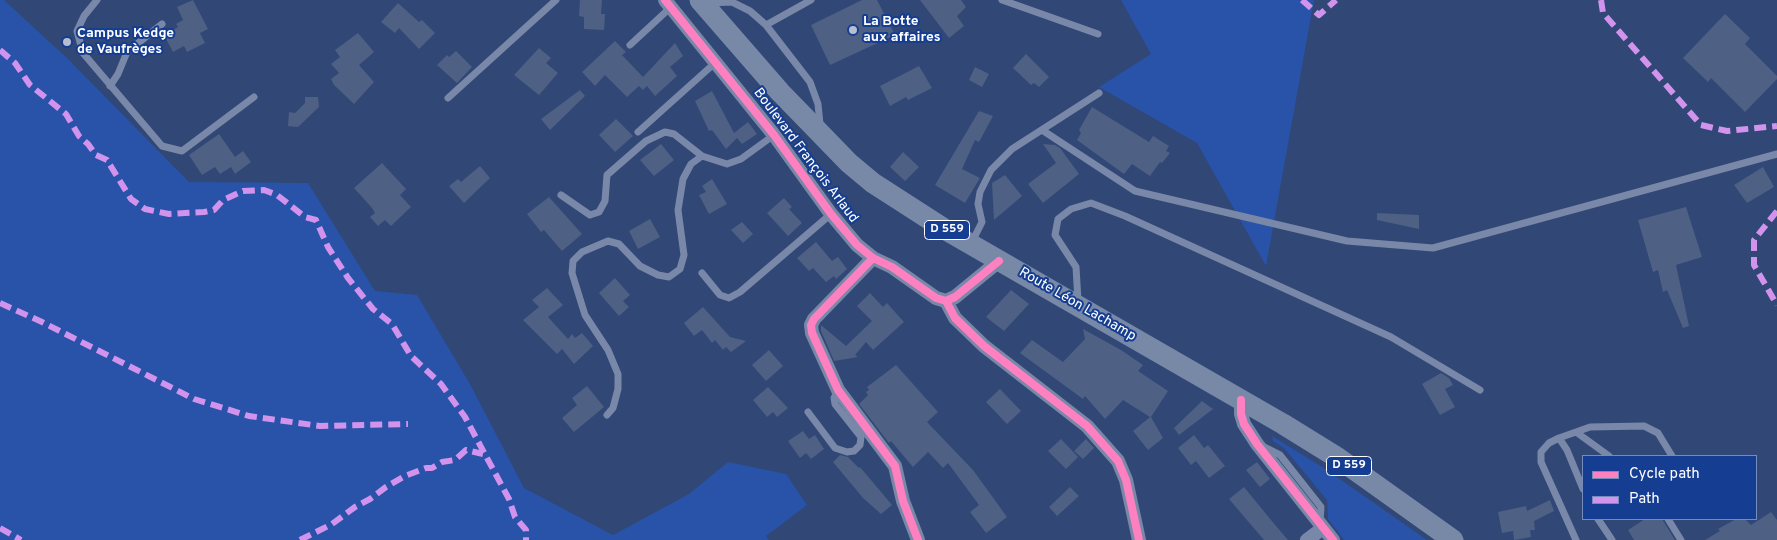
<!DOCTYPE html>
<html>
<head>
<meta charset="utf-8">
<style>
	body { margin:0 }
	#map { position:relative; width:1777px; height:540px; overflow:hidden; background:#314775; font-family:Overpass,sans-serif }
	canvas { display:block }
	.legend { position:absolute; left:1582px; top:455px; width:175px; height:65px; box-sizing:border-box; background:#153d91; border:1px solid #738bbd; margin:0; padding:6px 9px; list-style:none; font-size:15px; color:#fff }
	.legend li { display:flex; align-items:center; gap:10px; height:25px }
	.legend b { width:25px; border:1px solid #738bbd }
</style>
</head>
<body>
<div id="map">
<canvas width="1777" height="540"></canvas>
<ul class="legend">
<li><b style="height:6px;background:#ff80c0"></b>Cycle path</li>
<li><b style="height:6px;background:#d193ec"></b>Path</li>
</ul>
</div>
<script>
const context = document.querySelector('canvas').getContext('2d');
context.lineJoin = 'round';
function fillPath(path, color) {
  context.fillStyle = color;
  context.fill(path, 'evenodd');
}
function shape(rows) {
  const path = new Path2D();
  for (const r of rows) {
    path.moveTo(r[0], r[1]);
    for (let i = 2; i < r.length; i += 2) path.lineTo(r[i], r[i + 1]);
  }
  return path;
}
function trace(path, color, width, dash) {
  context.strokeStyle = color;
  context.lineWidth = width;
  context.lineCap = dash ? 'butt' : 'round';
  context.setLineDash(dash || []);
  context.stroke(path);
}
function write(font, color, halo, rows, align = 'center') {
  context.font = font + ' Overpass,sans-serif';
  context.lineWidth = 4;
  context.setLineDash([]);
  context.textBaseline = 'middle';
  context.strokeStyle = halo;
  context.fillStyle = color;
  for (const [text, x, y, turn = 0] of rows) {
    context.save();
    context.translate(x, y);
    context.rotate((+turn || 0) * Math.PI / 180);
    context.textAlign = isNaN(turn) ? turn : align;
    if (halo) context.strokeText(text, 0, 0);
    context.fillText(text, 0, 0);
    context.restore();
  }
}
fillPath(shape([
	[0,0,4,0,67,58,189,182,308,183,375,291,417,295,470,384,524,488,613,535,689,494,728,462,786,474,807,505,766,536,769,540,0,540],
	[1121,0,1314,0,1266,266,1197,143,1099,87,1151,54],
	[1272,436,1327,470,1427,540,1344,540,1328,519,1327,500,1284,448,1273,441]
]), '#2853a8');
fillPath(shape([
	[193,0,208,29,200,33,205,43,187,52,184,46,173,52,164,35,178,27,176,24,183,20,177,7],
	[580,0,602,0,601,14,605,14,604,30,584,29,584,17,579,16],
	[862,0,877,0,895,35,830,65,811,25],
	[920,0,961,0,966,7,957,16,964,26,949,38],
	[398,3,419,22,422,20,435,33,419,49,399,28,395,33,381,22],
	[1725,14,1750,38,1745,44,1777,76,1777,79,1745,112,1711,78,1708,82,1683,58],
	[358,33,374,52,359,65,374,82,354,104,334,85,331,79,339,73,331,64,340,57,335,50],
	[615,41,626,52,622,55,643,77,675,43,683,56,670,67,677,76,655,96,647,86,643,90,639,86,627,97,605,75,595,86,582,72],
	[539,48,551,58,546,63,558,73,539,95,514,75],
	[456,51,472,67,457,83,437,65,447,55,449,57],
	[1026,54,1049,77,1039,87,1034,83,1031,85,1013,68],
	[919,66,932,88,908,100,906,97,890,106,880,86],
	[975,67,989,74,982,87,969,80],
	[580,90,585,96,550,130,541,119],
	[712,91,734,133,748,122,757,134,742,144,737,138,726,149,712,130,709,131,695,101],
	[305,97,318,97,319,107,298,127,288,126,289,112,295,113,305,103],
	[1092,107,1149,142,1153,136,1169,146,1166,151,1170,153,1162,163,1160,162,1150,176,1132,164,1124,174,1077,140,1081,133,1079,130],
	[979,111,993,116,979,142,975,140,962,169,980,178,965,203,935,185],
	[616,119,633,136,615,152,599,135],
	[219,134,235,157,243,151,251,162,235,174,231,167,220,174,215,167,202,175,189,155],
	[661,144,674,160,654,176,640,160],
	[1043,144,1055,145,1060,148,1079,174,1043,203,1028,184,1056,163],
	[903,152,919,167,905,181,890,167],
	[382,163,406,189,400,195,411,207,391,226,385,220,378,226,370,217,375,213,372,208,354,188],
	[480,166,490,178,464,203,449,186,458,179,461,182],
	[1763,167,1774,187,1747,203,1734,185],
	[1005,175,1022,196,994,220,992,183],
	[712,179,727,204,709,214,699,195,706,192,702,186],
	[549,197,582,234,562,251,544,230,541,232,527,214],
	[784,198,792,207,789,209,802,223,788,236,767,213],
	[1686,207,1702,257,1676,265,1689,326,1683,328,1667,290,1663,292,1658,270,1653,272,1638,220],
	[1377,213,1419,215,1419,229,1377,220],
	[650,219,660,237,638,249,629,231],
	[742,222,753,234,743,243,731,230],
	[816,242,832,261,838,257,847,269,836,279,834,276,826,282,813,268,809,271,797,258],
	[615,278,630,295,623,301,629,307,619,316,599,293],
	[547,288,563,305,548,317,568,339,572,334,575,338,582,333,593,346,574,364,562,349,557,354,523,320,539,307,532,300],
	[1011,290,1029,304,1004,331,986,317],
	[870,293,883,307,887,303,904,322,873,350,866,342,855,355,858,357,834,361,821,331,821,325,846,346,872,321,857,306],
	[703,307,730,337,746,341,731,352,726,347,723,350,715,340,712,343,702,330,694,336,684,323],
	[1083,329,1121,350,1143,365,1138,371,1168,391,1151,417,1163,438,1148,450,1133,431,1150,417,1123,400,1105,419,1085,396,1083,399,1020,353,1032,340,1063,362,1085,339],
	[769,350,783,366,766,381,752,365],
	[896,365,938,412,927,422,973,470,1007,517,986,533,970,512,979,505,948,463,943,468,928,452,913,467,891,441,889,443,859,404,868,395,866,392,869,390,867,387],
	[1441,373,1449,378,1453,385,1445,389,1455,407,1440,415,1422,384],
	[587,386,604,407,574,432,562,418,577,405,572,398],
	[768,387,788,408,777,417,773,412,767,417,753,400],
	[1000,389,1021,411,1007,424,986,402],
	[1202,401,1213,409,1179,435,1174,428],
	[803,431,809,439,815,435,824,449,811,459,806,453,800,458,788,441],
	[1194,435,1204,448,1208,445,1225,466,1209,478,1196,461,1191,465,1178,448],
	[1061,439,1078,457,1066,469,1048,451],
	[1086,439,1094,448,1083,459,1074,451],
	[840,455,848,457,859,468,860,467,892,505,881,514,863,498,833,462],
	[1257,462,1270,479,1260,487,1246,470],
	[1070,487,1079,496,1057,516,1049,507],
	[1244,487,1271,520,1288,540,1264,540,1229,499],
	[1550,500,1554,511,1534,521,1535,530,1530,530,1531,537,1514,540,1513,531,1502,533,1498,512,1526,506,1527,511],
	[1771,512,1777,520,1777,540,1705,540,1720,531,1718,529,1736,519,1745,519,1751,525],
	[1645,519,1662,519,1675,540,1634,540,1628,530]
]), '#4e6084');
trace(shape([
	[97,0,84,16,77,31,83,53,162,146,182,151,254,97],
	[1002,0,1098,34],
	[707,3,732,2,750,11,766,25,810,82,818,104,820,124],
	[766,25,811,0],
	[630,45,671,7],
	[110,86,118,74,127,52,162,24],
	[448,98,556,0],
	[1042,130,1135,191,1347,241,1433,248,1777,154],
	[638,132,716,62],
	[561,195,590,215,599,212,605,201,607,175,646,141,665,132,674,134,702,156],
	[972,242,982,222,978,204,980,192,991,170,1012,149,1099,93],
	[702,273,720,295,729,298,740,292,831,214],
	[1078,301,1076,267,1055,235,1058,219,1071,209,1091,203,1125,216,1391,337,1480,390],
	[808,412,835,448,847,452,854,451,860,445,861,437,835,404,834,398,838,390],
	[607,415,613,408,618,389,618,374,608,350,585,315,572,273,573,261,582,252,608,241,619,244,640,266,658,275,669,277,680,269,684,255,678,210,683,179,691,164,702,156,727,164,741,159,774,135],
	[1576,432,1590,427,1644,426,1658,433,1672,456],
	[1559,438,1576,432,1609,456],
	[1264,447,1280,455,1321,507,1320,522],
	[1598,519,1612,540],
	[1668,519,1681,540],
	[1576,540,1541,462,1541,452,1549,443,1559,438,1567,450,1583,489]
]), '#7988a8', 7);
trace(shape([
	[665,0,774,135,831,214,857,245,873,258,892,267,936,298,946,301,955,297,999,261],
	[873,258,814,319,811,325,812,333,838,390,895,466,903,501,918,540],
	[946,301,955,318,984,346,1087,426,1118,461,1126,480,1139,540],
	[1241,400,1241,414,1244,424,1257,444,1333,540],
	[1307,540,1323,528]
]), '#7988a8', 14);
trace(shape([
	[700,0,780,92,849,163,873,183,946,230,1283,424,1338,458,1453,540]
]), '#7888a7', 21);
trace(shape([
	[1302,0,1319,15,1336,0],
	[1601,0,1603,13,1701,125,1727,131,1777,126],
	[0,50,15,63,30,85,66,114,79,136,88,144,96,155,107,160,131,199,145,209,169,214,204,212,214,210,223,200,243,191,264,190,277,195,305,217,316,220,328,247,348,278,373,309,392,324,411,356,441,384,465,417,509,499,515,517,526,530,526,540],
	[1777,211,1754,240,1754,265,1777,305],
	[0,303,42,322,194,399,249,416,320,426,408,424],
	[0,528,21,540],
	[300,540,332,524,355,507,370,499,386,487,405,476,426,468,432,468,442,462,455,460,466,450,483,454]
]), '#d193ec', 6, [12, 6]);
trace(shape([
	[665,0,774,135,831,214,857,245,873,258,892,267,936,298,946,301,955,297,999,261],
	[873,258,814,319,811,325,812,333,838,390,895,466,903,501,918,540],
	[946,301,955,318,984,346,1087,426,1118,461,1126,480,1139,540],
	[1241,400,1241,414,1244,424,1257,444,1333,540]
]), '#ff80c0', 8);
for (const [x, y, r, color] of [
	[853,30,5,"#b7bfcf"],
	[67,42,5,"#b7bfcf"]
]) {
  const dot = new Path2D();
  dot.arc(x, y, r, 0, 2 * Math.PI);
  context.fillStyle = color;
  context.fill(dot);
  trace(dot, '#153d91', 2);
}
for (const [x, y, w] of [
	[947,230,45],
	[1349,466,45]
]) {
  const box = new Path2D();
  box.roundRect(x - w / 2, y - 9.5, w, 19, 4);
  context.fillStyle = '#153d91';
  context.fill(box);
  trace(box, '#fff', 1);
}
write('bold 12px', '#fff', null, [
	["D 559",947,230],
	["D 559",1349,466]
]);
write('bold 14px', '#fff', '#153d91', [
	["La Botte",863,22],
	["aux affaires",863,38],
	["Campus Kedge",77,34],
	["de Vaufrèges",77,50]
], 'left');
write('14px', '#fff', '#153d91', [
	["Boulevard François Arlaud",805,156,53],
	["Route Léon Lachamp",1077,305,30]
]);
</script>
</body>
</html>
